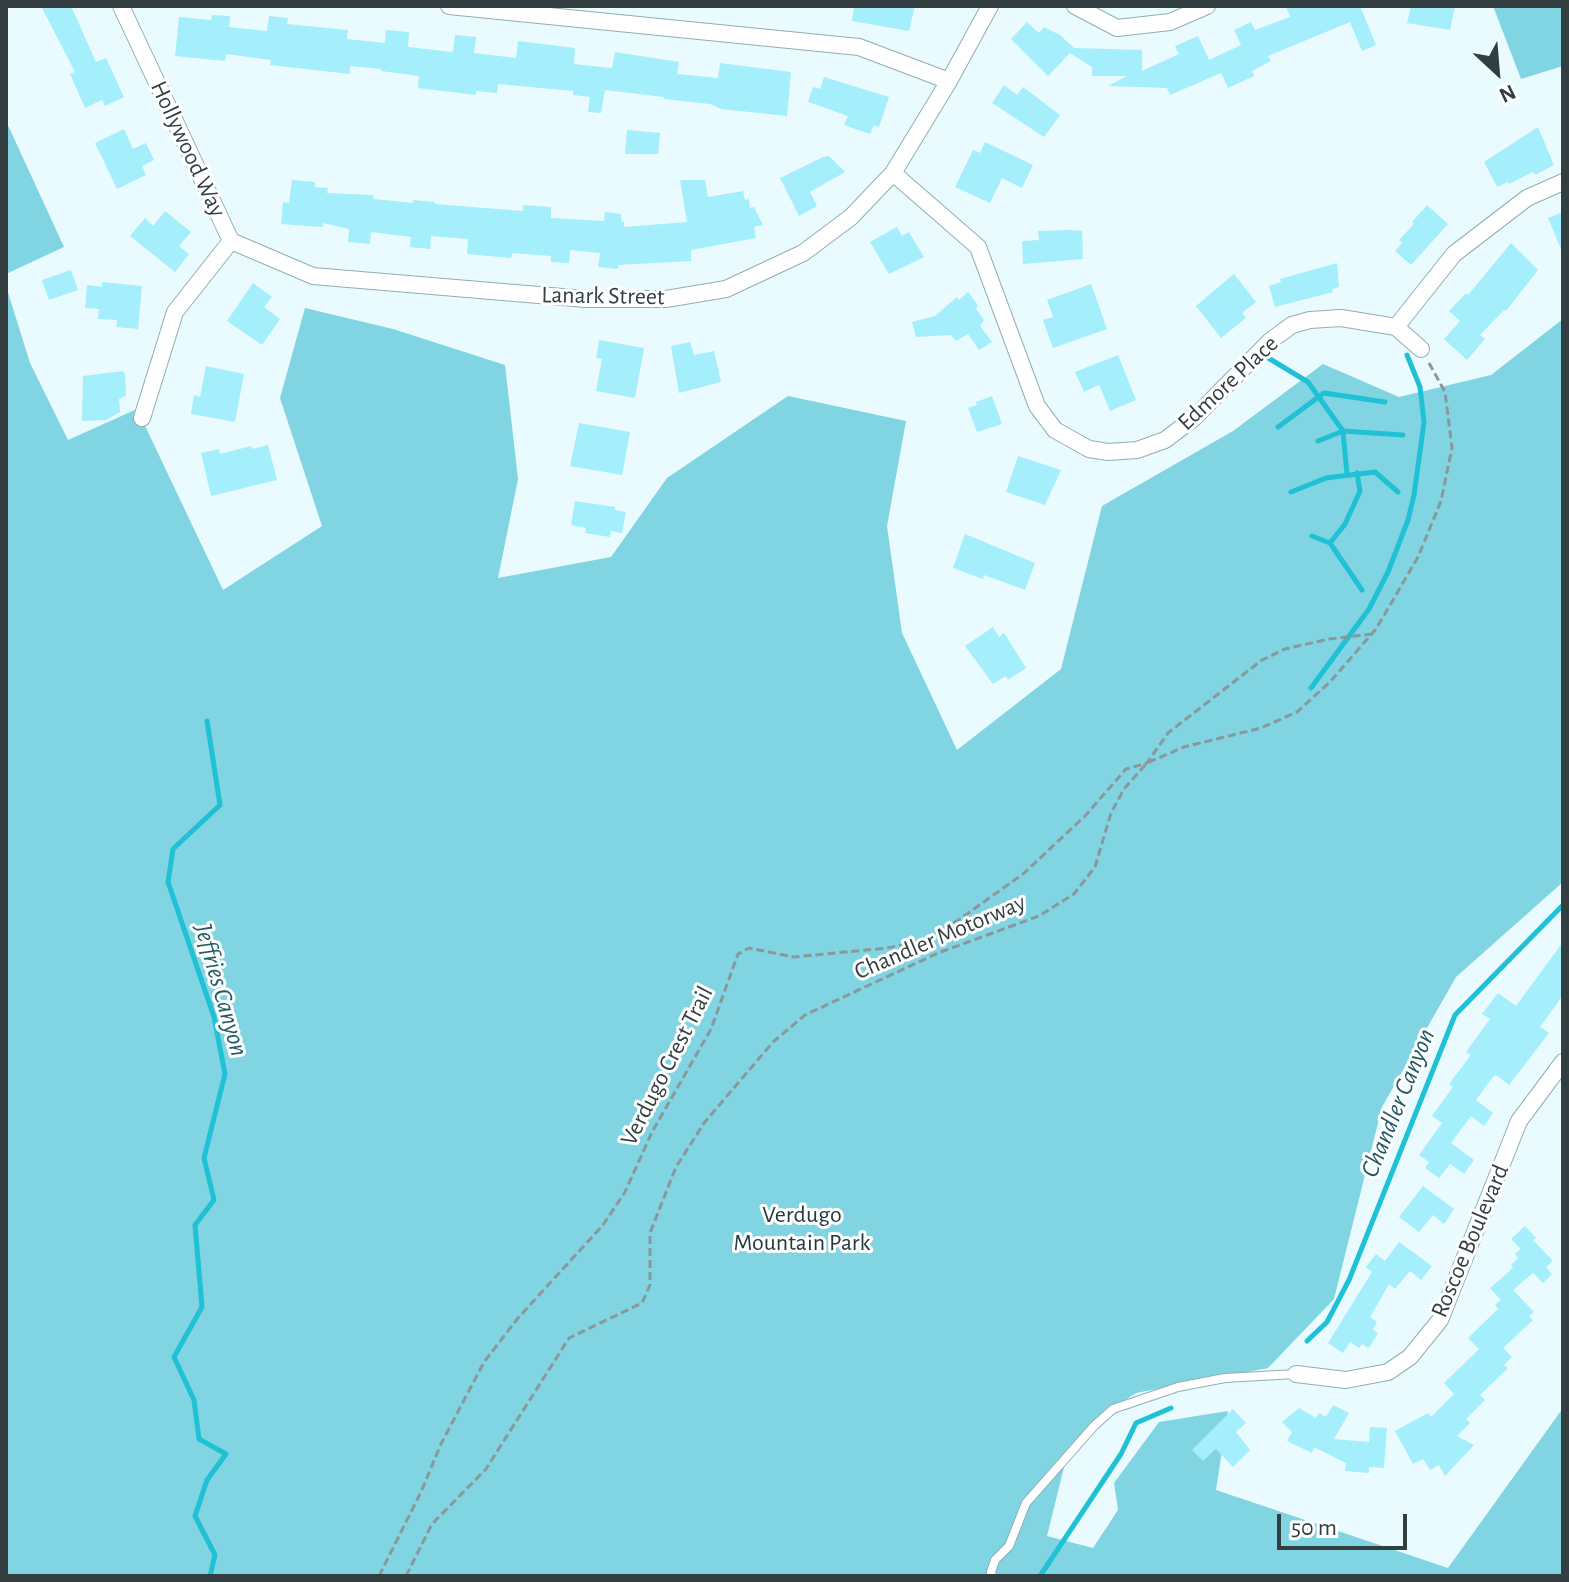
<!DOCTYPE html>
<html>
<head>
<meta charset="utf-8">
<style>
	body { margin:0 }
	#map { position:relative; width:1569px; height:1582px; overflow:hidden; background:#e9fbff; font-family:"Alegreya Sans",sans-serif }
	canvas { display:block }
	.frame { position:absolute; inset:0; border:8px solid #323e40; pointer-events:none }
	.north { position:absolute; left:1457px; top:32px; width:80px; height:80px; -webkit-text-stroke:6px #fff; paint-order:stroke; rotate:154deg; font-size:22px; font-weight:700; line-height:32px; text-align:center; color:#323e40 }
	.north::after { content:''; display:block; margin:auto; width:28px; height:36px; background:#323e40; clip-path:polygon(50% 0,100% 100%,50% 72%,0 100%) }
	.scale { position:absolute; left:1277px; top:1514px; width:130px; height:36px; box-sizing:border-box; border:4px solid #323e40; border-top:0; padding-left:10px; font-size:24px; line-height:28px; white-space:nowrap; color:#323e40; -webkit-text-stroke:6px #fff; paint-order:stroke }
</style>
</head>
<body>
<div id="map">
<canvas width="1569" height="1582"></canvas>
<div class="frame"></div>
<div class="north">N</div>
<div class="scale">50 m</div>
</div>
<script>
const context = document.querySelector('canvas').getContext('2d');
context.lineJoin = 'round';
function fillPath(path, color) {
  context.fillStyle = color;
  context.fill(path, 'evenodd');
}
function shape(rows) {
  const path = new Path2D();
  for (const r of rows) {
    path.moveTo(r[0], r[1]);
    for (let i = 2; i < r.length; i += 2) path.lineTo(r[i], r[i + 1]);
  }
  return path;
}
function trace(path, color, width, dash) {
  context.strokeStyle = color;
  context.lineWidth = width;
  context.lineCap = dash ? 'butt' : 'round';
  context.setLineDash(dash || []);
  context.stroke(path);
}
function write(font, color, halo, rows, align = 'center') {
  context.font = font + ' "Alegreya Sans",sans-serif';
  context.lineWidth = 6;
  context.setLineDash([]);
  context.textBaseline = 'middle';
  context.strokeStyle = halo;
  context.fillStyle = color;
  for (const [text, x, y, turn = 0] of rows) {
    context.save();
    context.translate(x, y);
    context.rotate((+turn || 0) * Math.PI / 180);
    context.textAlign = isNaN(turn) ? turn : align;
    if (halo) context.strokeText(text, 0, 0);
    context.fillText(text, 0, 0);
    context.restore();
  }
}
fillPath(shape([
	[1493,6,1563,6,1563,66,1521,79],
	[6,121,64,247,6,274],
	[6,286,30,363,68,440,137,409,223,590,322,526,280,398,305,308,393,329,505,365,518,479,498,578,611,557,667,478,788,396,906,421,887,526,902,633,957,750,1061,669,1102,506,1233,431,1323,364,1399,397,1491,375,1563,319,1563,882,1456,977,1382,1107,1334,1299,1268,1368,1136,1393,1104,1414,1068,1451,1047,1536,1093,1548,1118,1510,1114,1483,1159,1422,1228,1411,1216,1490,1448,1568,1563,1408,1563,1576,6,1576]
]), '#81d4e2');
trace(shape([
	[1260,353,1308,382,1343,431,1347,474],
	[1278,427,1324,393,1385,402],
	[1318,441,1343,431,1403,435],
	[1291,492,1326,478,1375,472,1398,492],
	[1312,536,1330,543,1362,590],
	[1330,543,1345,524,1360,491,1357,473],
	[1311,688,1369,609,1388,572,1408,520,1414,495,1424,422,1420,387,1407,355],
	[207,721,220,805,173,849,168,882,214,1017,225,1074,204,1158,214,1200,195,1225,202,1307,174,1357,194,1400,199,1439,226,1454,207,1480,195,1516,215,1555,210,1576],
	[1307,1341,1327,1322,1349,1280,1455,1015,1563,905],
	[1040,1576,1121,1454,1136,1423,1171,1408]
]), '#20c0d5', 5);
fillPath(shape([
	[41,6,71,6,96,62,106,58,124,97,105,106,102,100,85,108,70,74,75,72],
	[854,6,915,6,909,31,852,21],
	[1286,6,1360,6,1376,45,1362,51,1350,22,1268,56,1271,61,1252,71,1254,76,1228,88,1221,73,1170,95,1167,88,1108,86,1127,76,1092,76,1092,67,1070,53,1048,76,1011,39,1027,22,1039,33,1044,27,1060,35,1074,48,1142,50,1142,71,1179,54,1175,46,1198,36,1209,60,1241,45,1234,30,1251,22,1255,30,1290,17],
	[1411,6,1455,6,1450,30,1407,23],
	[212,15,230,16,229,27,267,31,269,16,288,18,287,24,348,30,347,39,385,43,386,30,409,32,408,47,453,52,455,35,476,37,474,53,516,58,518,41,575,48,574,64,612,68,615,52,679,62,677,74,718,78,720,63,791,72,787,116,721,109,710,104,664,99,664,97,605,90,601,113,588,112,590,97,573,95,573,91,498,84,497,93,476,91,476,95,418,88,419,76,381,71,381,69,350,66,350,74,270,65,271,60,226,54,225,61,175,56,179,17,211,20],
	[824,77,889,97,879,127,874,125,870,134,844,125,848,116,808,102,813,87,820,89],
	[1004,85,1017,95,1023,87,1060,115,1044,137,992,103],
	[1538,127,1554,165,1535,175,1533,172,1509,184,1508,182,1497,187,1484,162],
	[124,129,133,149,146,143,154,160,142,166,146,175,117,189,95,143],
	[627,130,660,133,658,154,625,154],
	[985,142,1033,165,1022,188,1002,178,990,203,955,187,973,150,980,153],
	[829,156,845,172,810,192,817,206,799,216,780,178,823,157],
	[292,180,315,182,315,187,328,188,327,193,373,195,374,199,413,203,413,200,435,202,435,204,523,211,523,205,551,207,551,218,604,221,605,212,621,214,621,221,624,222,624,227,687,222,680,180,705,180,708,197,743,191,745,200,749,199,750,208,754,207,763,225,754,227,756,238,691,250,691,261,618,265,618,269,598,267,600,253,570,250,569,263,551,262,551,256,512,253,511,258,467,254,468,239,431,236,430,249,410,247,411,237,371,232,370,244,348,242,349,229,323,223,323,227,281,224,283,202,289,203],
	[1427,205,1448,224,1411,265,1395,251,1402,243,1399,240,1414,224,1412,222],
	[165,211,191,232,179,246,189,254,175,272,130,236,145,218,153,226],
	[1563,212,1563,254,1548,218],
	[897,227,902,236,909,232,924,257,889,274,870,242],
	[1069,230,1082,231,1083,259,1023,264,1022,241,1039,240,1038,231],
	[1511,243,1538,270,1506,311,1504,310,1480,335,1485,339,1467,360,1444,339,1460,321,1449,311,1466,293,1468,295],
	[1337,263,1339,287,1332,289,1333,292,1275,307,1269,286,1281,282,1280,279,1287,277],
	[71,270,78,290,49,300,42,280],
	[1234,274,1256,302,1242,313,1246,318,1221,338,1196,306],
	[102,282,142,286,138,329,116,327,117,320,98,319,99,309,85,308,87,285,102,287],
	[253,283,272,297,264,307,280,319,262,345,227,321],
	[1091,284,1107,329,1053,348,1043,320,1053,317,1047,300],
	[968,292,978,305,976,309,984,320,980,326,992,342,979,350,968,334,956,341,951,335,916,337,912,322,935,316,957,297,959,300],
	[599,340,644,348,635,398,596,391,602,359,596,358],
	[690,342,694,355,714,351,721,382,679,393,671,346],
	[1118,355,1136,400,1110,411,1099,385,1084,392,1075,372],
	[206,366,244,374,235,422,191,414,194,395,200,397],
	[123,371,125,374,126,396,119,399,120,412,106,420,82,421,83,376],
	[992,396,1002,424,977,432,968,408,977,405,976,402],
	[579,423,630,432,622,475,570,466],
	[268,445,277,480,211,496,201,453,219,449,220,454,251,446,252,449],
	[1018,456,1061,470,1045,505,1006,492],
	[575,501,615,507,615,510,626,512,622,533,611,531,610,537,585,533,586,528,571,525],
	[965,534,1035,563,1025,590,984,575,983,579,953,568],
	[993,627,999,637,1004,633,1026,668,1008,680,1006,676,993,684,965,646],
	[1563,942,1563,995,1540,1027,1549,1033,1509,1085,1496,1075,1493,1077,1476,1100,1493,1113,1484,1126,1471,1116,1451,1143,1474,1160,1464,1174,1450,1164,1439,1178,1425,1168,1429,1162,1419,1155,1442,1123,1432,1116,1453,1087,1449,1084,1471,1055,1466,1052,1490,1019,1482,1014,1498,993,1516,1006],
	[1423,1186,1454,1209,1444,1224,1433,1215,1419,1232,1399,1217],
	[1525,1226,1536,1238,1533,1240,1553,1261,1546,1267,1552,1274,1543,1283,1533,1273,1513,1290,1534,1312,1529,1316,1533,1320,1503,1348,1512,1357,1504,1365,1508,1368,1480,1395,1485,1400,1466,1419,1470,1423,1457,1436,1474,1445,1445,1476,1439,1465,1430,1470,1423,1459,1413,1464,1395,1431,1428,1413,1431,1417,1454,1394,1444,1383,1479,1349,1468,1338,1498,1309,1495,1305,1501,1300,1490,1288,1513,1268,1511,1265,1518,1258,1515,1254,1521,1249,1511,1239],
	[1399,1242,1432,1266,1421,1280,1410,1271,1395,1289,1389,1284,1370,1317,1377,1322,1373,1330,1378,1333,1369,1348,1362,1344,1359,1348,1350,1342,1343,1353,1328,1343,1372,1272,1366,1267,1376,1254,1385,1261],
	[1333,1405,1349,1413,1334,1439,1369,1442,1370,1427,1387,1428,1384,1468,1369,1467,1369,1473,1345,1471,1346,1463,1314,1447,1312,1453,1287,1441,1292,1432,1282,1422,1299,1408,1316,1418,1319,1413,1326,1417],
	[1233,1409,1246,1423,1236,1432,1250,1450,1233,1467,1216,1449,1203,1461,1192,1450]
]), '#a5eefb');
const service = shape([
	[992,1576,991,1572,995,1560,1009,1546,1026,1503,1094,1426,1113,1409,1178,1387,1225,1378,1295,1374]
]);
const minor = shape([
	[121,6,231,241,175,312,142,418],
	[449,6,859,47,949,81],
	[1075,6,1117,28,1170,22,1207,6],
	[893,173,978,247,1037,406,1055,430,1089,449,1108,452,1137,450,1165,440,1194,418,1270,341,1292,325,1310,320,1341,318,1396,327,1421,349],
	[231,241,313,276,586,299,666,299,726,289,803,253,851,217,893,173,949,81,990,6],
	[1396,327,1454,254,1527,198,1563,182],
	[1296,1374,1346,1380,1388,1372,1410,1357,1440,1320,1519,1121,1563,1062]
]);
trace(service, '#90aeb3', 10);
trace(minor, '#90aeb3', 18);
trace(shape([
	[379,1576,421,1492,441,1444,484,1362,518,1318,603,1225,625,1192,652,1132,711,1029,738,954,749,948,794,957,887,948,926,940,960,919,1023,874,1085,816,1126,769,1147,763,1168,733,1262,660,1285,649,1329,639,1372,634],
	[406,1576,432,1524,486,1469,569,1338,642,1303,650,1285,650,1233,676,1167,704,1123,773,1042,805,1015,938,953,1039,916,1074,894,1095,867,1111,813,1124,789,1147,763,1184,747,1261,728,1297,712,1330,682,1376,629,1418,557,1441,501,1452,448,1445,392,1429,363]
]), '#89989b', 3, [8, 4]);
trace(service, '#fff', 8);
trace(minor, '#fff', 16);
write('24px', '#323e40', '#fff', [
	["Hollywood Way",188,149,65],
	["Lanark Street",603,296,1],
	["Edmore Place",1228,383,-43],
	["Chandler Motorway",940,937,-23],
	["Verdugo Crest Trail",667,1066,-63],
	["Roscoe Boulevard",1470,1241,-67]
]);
write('24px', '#223a3e', '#fff', [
	["Verdugo",802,1215],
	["Mountain Park",802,1243]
]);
write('italic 26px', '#215b64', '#fff', [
	["Jeffries Canyon",221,990,74],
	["Chandler Canyon",1398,1103,-68]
]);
</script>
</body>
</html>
